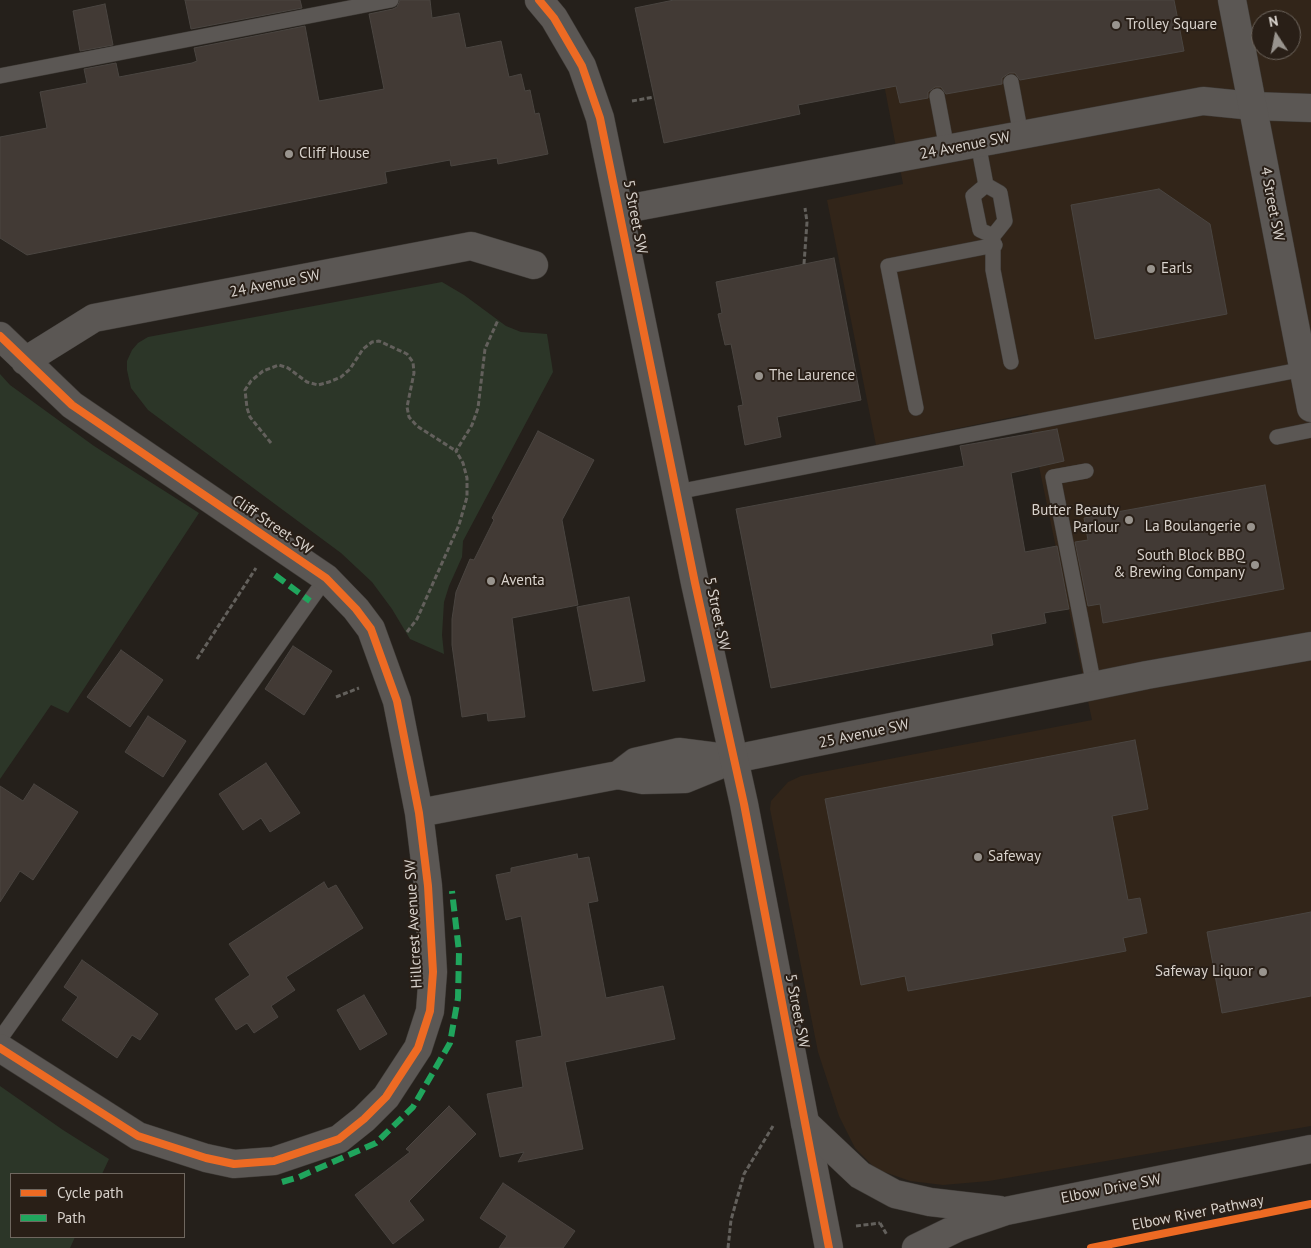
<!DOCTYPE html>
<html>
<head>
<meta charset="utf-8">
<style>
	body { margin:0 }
	#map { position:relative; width:1311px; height:1248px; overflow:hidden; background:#25201b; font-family:"PT Sans",sans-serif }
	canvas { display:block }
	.legend { position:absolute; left:10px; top:1173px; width:175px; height:65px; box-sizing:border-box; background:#291f17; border:1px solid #6f675f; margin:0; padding:6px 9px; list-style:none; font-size:15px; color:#d8d2cc }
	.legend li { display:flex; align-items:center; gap:10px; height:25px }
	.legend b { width:25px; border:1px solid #6f675f }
	.north { position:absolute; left:1251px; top:10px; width:50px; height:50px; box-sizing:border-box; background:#291f17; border:1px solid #6f675f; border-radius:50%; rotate:349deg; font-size:14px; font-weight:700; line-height:20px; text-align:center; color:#d8d2cc }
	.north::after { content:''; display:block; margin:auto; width:18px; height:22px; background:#99948e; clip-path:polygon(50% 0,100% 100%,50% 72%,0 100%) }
</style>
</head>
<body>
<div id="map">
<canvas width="1311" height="1248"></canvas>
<ul class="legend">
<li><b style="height:6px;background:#ed6a23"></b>Cycle path</li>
<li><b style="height:6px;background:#20a55d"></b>Path</li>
</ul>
<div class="north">N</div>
</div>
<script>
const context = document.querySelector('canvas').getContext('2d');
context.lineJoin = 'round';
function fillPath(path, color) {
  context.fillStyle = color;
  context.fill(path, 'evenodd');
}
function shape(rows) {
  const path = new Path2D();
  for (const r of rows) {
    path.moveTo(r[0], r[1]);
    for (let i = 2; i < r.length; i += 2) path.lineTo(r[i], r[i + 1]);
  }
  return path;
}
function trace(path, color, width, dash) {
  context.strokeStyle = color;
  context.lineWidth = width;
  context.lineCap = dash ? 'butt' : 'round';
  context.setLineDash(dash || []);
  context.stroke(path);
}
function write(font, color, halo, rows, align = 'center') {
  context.font = font + ' "PT Sans",sans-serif';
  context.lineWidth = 4;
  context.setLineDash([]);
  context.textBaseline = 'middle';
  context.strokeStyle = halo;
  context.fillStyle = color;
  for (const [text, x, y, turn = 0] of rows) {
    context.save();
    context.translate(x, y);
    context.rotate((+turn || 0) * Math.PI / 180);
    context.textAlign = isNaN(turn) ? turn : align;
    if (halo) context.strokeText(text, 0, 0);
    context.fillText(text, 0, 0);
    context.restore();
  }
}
fillPath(shape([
	[868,0,1311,0,1311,1126,989,1181,943,1185,910,1181,876,1169,855,1148,839,1116,818,1052,770,809,771,801,788,782,801,776,1092,720,1028,414,876,445,827,200,903,184],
	[1261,20,1291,20,1291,50,1261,50]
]), '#322519');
fillPath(shape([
	[442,282,464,295,506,326,521,332,547,334,553,372,463,541,462,557,449,586,444,602,442,635,444,654,410,639,392,609,372,582,341,553,148,410,131,388,127,370,127,361,132,350,138,343,148,337],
	[0,374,10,385,94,446,199,513,68,713,51,705,0,779],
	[0,1086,63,1130,109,1159,102,1174,11,1174,11,1237,75,1237,70,1248,0,1248]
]), '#2c3628');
const building = shape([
	[185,0,300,0,302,8,191,29,185,0],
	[400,0,430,0,432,18,459,13,466,48,501,41,509,77,521,74,525,91,530,90,535,114,539,113,548,154,498,164,497,158,451,166,450,160,385,172,387,183,27,255,0,238,0,137,47,128,40,92,87,83,84,69,116,63,119,77,192,63,197,61,194,48,305,26,319,101,384,89,369,14,393,9,397,7,400,0],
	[674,0,1174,0,1184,51,1020,80,1015,73,1009,73,1002,78,1002,84,946,94,941,87,935,87,928,92,928,98,900,103,896,86,798,105,800,114,664,143,635,8,674,0],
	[105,4,113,45,80,51,73,11,105,4],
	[1159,189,1210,224,1227,314,1095,339,1071,205,1159,189],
	[834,258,861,400,777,417,781,437,745,445,738,406,743,405,731,344,725,345,718,314,722,313,716,282,834,258],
	[1057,429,1064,461,1011,473,1025,552,1057,546,1069,609,1044,613,1046,623,991,634,993,645,771,688,736,509,964,466,960,446,1057,429],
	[538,431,594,460,562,520,578,605,512,618,525,717,488,721,487,713,462,717,452,645,452,619,456,592,470,559,474,560,494,520,492,518,538,431],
	[1265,485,1284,589,1103,623,1100,604,1088,606,1075,542,1088,540,1084,518,1265,485],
	[629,597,645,681,593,691,577,607,629,597],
	[293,646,332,671,304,715,265,689,293,646],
	[121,650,163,680,130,727,87,697,121,650],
	[148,716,186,741,163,777,125,752,148,716],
	[1135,740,1148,809,1112,816,1128,900,1140,898,1147,933,1123,938,1126,951,1063,963,908,991,905,976,861,985,825,799,1135,740],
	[266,763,300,813,270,832,261,818,243,830,219,794,266,763],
	[34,784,78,812,33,880,20,871,0,902,0,786,23,801,34,784],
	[577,854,578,859,589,857,598,901,588,903,606,998,663,986,675,1039,565,1062,583,1149,518,1162,524,1152,500,1157,487,1094,523,1087,516,1041,542,1036,521,916,506,920,496,875,511,872,511,868,577,854],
	[324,882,328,889,336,885,363,928,286,977,295,990,271,1006,278,1017,254,1033,247,1023,236,1030,215,999,250,975,229,944,324,882],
	[1311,912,1311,996,1222,1013,1207,932,1311,912],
	[82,960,158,1014,140,1040,132,1035,117,1058,62,1020,78,997,64,987,82,960],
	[364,995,387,1034,360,1050,337,1010,364,995],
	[449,1106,476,1134,409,1201,424,1220,393,1244,355,1195,410,1152,406,1149,449,1106],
	[503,1183,575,1231,563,1248,499,1248,507,1236,480,1218,503,1183]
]);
fillPath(building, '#423a35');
trace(building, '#4a4541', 1);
const service = shape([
	[0,76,391,0],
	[1011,82,1021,135],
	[937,96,947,149],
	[978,143,986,185,1000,193,1005,221,993,236,980,230,973,196,986,185],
	[993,236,993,270,1011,362],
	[916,408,888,266,995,245],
	[1277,437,1311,430],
	[1086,471,1053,477,1094,686],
	[677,492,1304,369],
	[0,1039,326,578]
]);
const minor = shape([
	[620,210,1203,101,1253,106,1311,108],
	[0,336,72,405,326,578,356,609,371,629,397,701,419,813,428,886,433,972,430,1011,418,1048,386,1097,364,1119,339,1139,274,1161,234,1164,206,1158,138,1136,0,1048],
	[25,361,94,318,471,246,534,265],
	[618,775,643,780,685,779,734,759],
	[419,813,618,775,635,762,679,752,734,759,1147,675,1311,646]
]);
const tertiary = shape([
	[539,0,554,18,582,66,600,118,695,583,744,804,829,1248]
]);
const secondary = shape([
	[1232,0,1311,408],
	[805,1123,860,1175,895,1194,930,1202,999,1210],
	[916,1248,959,1227,1006,1211,1311,1149]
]);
trace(service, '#3e3a36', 16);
trace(minor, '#3e3a36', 29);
trace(tertiary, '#3e3a36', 29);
trace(secondary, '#3e3a36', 29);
trace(shape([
	[632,101,654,97],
	[804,264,807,222,805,208],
	[271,443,250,417,247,408,245,390,251,381,263,371,279,365,288,368,307,382,318,385,329,382,341,377,350,369,363,349,372,342,379,341,407,354,413,362,414,373,407,407,409,417,417,426,456,451],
	[407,632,417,619,459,525,467,497,467,478,463,463,456,451,472,425,478,408,485,349,498,320],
	[197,659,256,568],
	[336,697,359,688],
	[880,1223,887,1235],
	[856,1226,880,1223],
	[728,1248,731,1220,744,1174,773,1126]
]), '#63605c', 3, [5, 2.5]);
trace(service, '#5b5754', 15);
trace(minor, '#5b5754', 28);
trace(tertiary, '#5b5754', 28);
trace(secondary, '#5b5754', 28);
trace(shape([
	[275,575,310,601],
	[282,1182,299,1177,376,1143,413,1107,450,1043,458,998,459,952,452,891]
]), '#20a55d', 6, [12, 6]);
trace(shape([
	[539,0,554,18,582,66,600,118,695,583,744,804,829,1248],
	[0,336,72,405,326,578,356,609,371,629,397,701,419,813,428,886,433,972,430,1011,418,1048,386,1097,364,1119,339,1139,274,1161,234,1164,206,1158,138,1136,0,1048],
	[1091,1248,1311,1204]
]), '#ed6a23', 8);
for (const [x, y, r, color] of [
	[1116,25,5,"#99948e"],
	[289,154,5,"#99948e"],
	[1151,269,5,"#99948e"],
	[759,376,5,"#99948e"],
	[1129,520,5,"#99948e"],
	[1251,527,5,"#99948e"],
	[1255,565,5,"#99948e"],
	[491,581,5,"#99948e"],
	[978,857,5,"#99948e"],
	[1263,972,5,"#99948e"]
]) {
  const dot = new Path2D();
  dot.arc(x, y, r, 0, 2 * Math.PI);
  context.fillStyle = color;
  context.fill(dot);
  trace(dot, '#291f17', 2);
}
write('15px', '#d8d2cc', '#291f17', [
	["Trolley Square",1126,25],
	["Cliff House",299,154],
	["Earls",1161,269],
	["The Laurence",769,376],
	["Butter Beauty",1119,511,"right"],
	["Parlour",1119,528,"right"],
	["La Boulangerie",1241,527,"right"],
	["South Block BBQ",1245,556,"right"],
	["& Brewing Company",1245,573,"right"],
	["Aventa",501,581],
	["Safeway",988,857],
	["Safeway Liquor",1253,972,"right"]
], 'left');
write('15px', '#d8d2cc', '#291f17', [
	["24 Avenue SW",965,146,-11],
	["4 Street SW",1272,204,79],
	["5 Street SW",635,217,79],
	["24 Avenue SW",275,284,-11],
	["Cliff Street SW",272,525,34],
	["5 Street SW",717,614,78],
	["25 Avenue SW",864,734,-12],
	["Hillcrest Avenue SW",414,924,-93],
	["5 Street SW",797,1011,79],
	["Elbow Drive SW",1111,1189,-11],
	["Elbow River Pathway",1198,1213,-11]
]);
</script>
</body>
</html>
